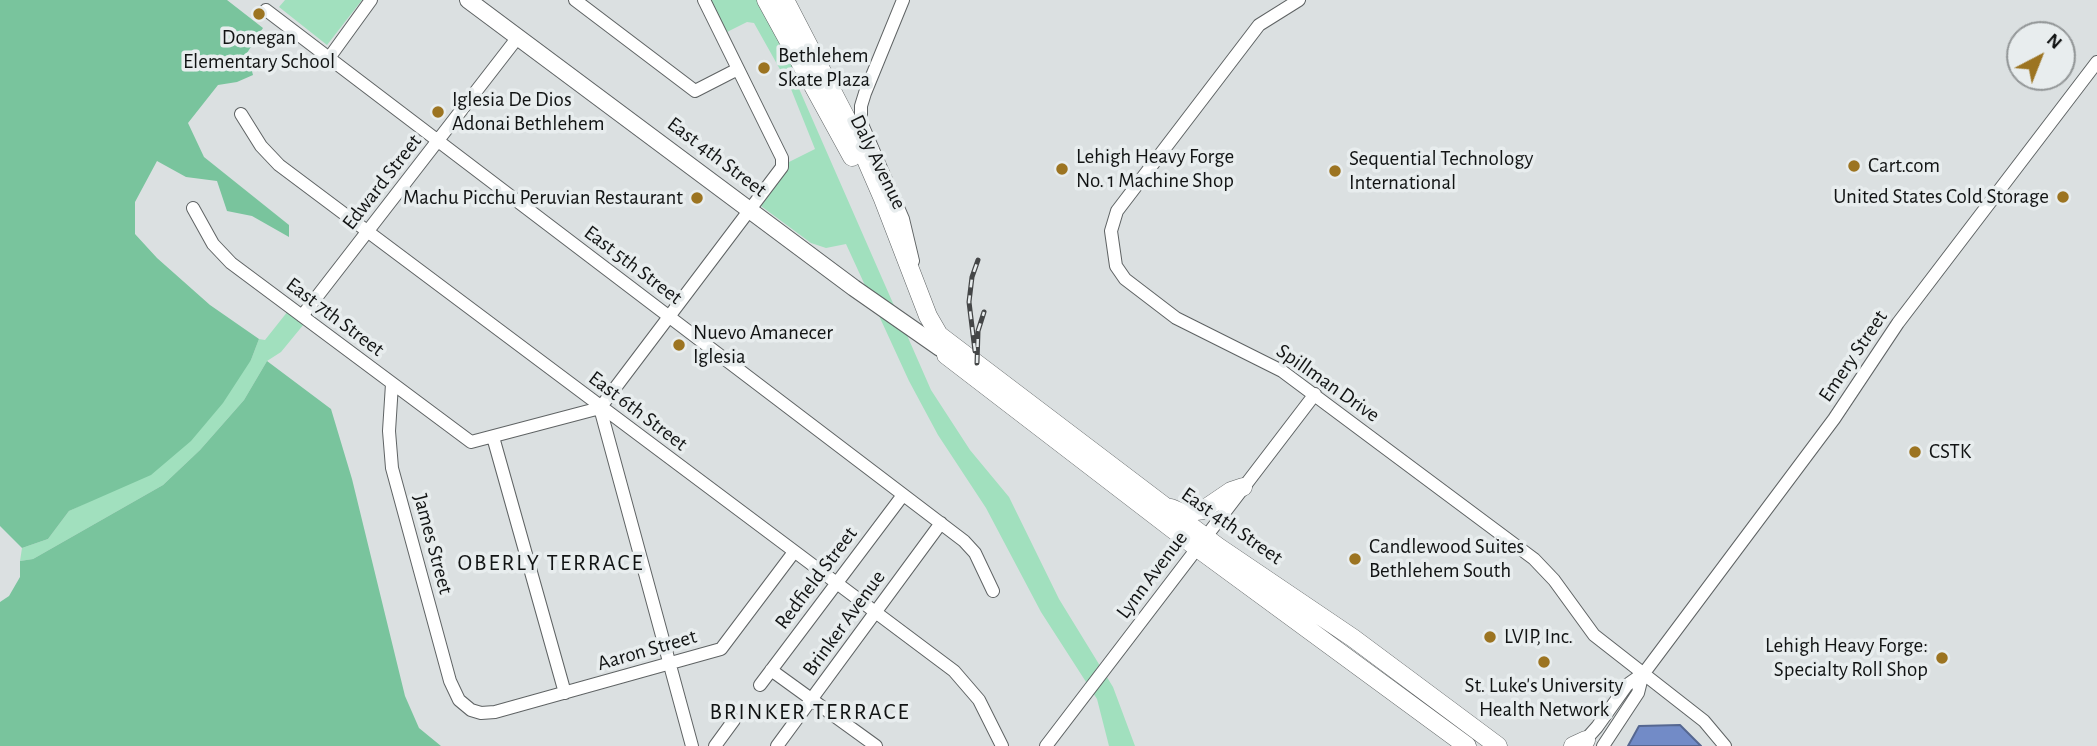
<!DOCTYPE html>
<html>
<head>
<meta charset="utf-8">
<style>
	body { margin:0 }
	#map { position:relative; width:2097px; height:746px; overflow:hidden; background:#dbe0e1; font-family:"Alegreya Sans",sans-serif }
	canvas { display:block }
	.north { position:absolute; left:2006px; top:21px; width:70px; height:70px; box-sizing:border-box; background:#e8edee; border:2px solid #929697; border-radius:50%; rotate:42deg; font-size:19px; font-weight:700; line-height:28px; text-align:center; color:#121414 }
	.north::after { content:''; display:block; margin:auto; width:24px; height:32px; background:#9c7421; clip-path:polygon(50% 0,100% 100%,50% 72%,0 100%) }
</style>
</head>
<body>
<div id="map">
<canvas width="2097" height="746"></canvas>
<div class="north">N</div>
</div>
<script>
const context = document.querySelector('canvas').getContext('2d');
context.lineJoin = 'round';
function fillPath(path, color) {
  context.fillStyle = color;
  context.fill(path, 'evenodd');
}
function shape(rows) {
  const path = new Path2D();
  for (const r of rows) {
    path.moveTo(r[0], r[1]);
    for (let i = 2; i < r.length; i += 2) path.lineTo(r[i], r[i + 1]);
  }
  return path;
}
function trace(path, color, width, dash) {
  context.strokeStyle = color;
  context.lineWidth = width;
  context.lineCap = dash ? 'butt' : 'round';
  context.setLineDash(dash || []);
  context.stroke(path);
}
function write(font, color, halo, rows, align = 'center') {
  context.font = font + ' "Alegreya Sans",sans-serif';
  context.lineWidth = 7;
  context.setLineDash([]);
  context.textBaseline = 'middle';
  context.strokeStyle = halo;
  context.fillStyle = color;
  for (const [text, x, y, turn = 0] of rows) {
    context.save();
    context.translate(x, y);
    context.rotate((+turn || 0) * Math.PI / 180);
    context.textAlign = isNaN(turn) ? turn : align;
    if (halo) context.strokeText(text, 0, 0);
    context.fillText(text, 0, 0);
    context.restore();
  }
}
fillPath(shape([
	[285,0,362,0,327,45,279,7],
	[710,0,757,0,794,67,793,75,931,390,970,450,1009,497,1059,599,1113,687,1135,746,1109,746,1097,699,1041,612,986,508,938,435,909,381,846,244,826,248,811,243,761,206,788,169,789,162,815,149,791,89,754,23,747,22,727,32],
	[288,311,304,324,281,352,267,361,244,400,200,450,163,485,33,559,20,561,22,548,48,539,69,511,107,493,251,360,259,339,265,340]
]), '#a1e0be');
fillPath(shape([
	[0,0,227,0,263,28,247,53,253,75,237,82,218,85,188,123,204,157,289,225,289,237,252,216,227,211,217,181,186,177,157,161,135,202,135,234,157,258,210,305,259,339,251,360,223,403,191,441,151,475,69,511,48,539,22,548,0,526],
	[267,361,331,409,352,479,405,696,419,728,441,746,0,746,0,602,9,596,20,577,20,561,33,559,163,485,200,450,244,400]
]), '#79c49d');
const water = shape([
	[1680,725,1701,746,1628,746,1639,726,1680,725]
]);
fillPath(water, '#728bc7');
trace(water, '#556791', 2);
const minor = shape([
	[575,0,695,91,738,69],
	[903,0,865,93,861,106,861,122,903,219,913,261],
	[1299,0,1259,25,1117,211,1111,231,1116,266,1125,279,1176,318,1282,371,1534,559,1554,580,1594,635,1704,721,1725,746],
	[266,10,964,541,975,553,993,591],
	[329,58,371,0],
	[241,114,261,146,279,165,954,671,979,700,1002,746],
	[193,208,213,244,231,263,471,442,600,408],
	[302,316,518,37],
	[392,384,389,431,392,468,450,681,459,700,471,710,481,713,495,712,721,649,794,552],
	[600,408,782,167,782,158,704,0],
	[600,408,692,746],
	[493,437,565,693],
	[771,670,876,746],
	[760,685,903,495],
	[1581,745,1597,727,1627,685,1644,673,1834,419,1898,323,2097,62],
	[715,746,734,720],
	[777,746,941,523],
	[1046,746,1315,394],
	[1603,746,1638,693,1643,673]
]);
const major = shape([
	[468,0,854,288,940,348,954,347]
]);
const highway = shape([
	[766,0,852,157],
	[785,0,857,139,883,199,928,316,939,335,1217,546,1353,638,1498,746],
	[946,355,1196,547,1467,746],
	[1171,508,1183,513,1203,510,1231,491,1243,487],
	[1573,746,1586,740]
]);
trace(minor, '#5f6364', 14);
trace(major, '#5f6364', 18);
trace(highway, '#5f6364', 19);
trace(minor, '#fff', 12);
trace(major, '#fff', 16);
trace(highway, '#fff', 18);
const rail = shape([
	[975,351,969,302,972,277,978,260],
	[977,363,978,331,984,312]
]);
trace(rail, '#444647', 5);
trace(rail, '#e8edee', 2.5, [8]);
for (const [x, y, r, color] of [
	[259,14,7,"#9c7421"],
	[764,68,7,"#9c7421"],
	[438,112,7,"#9c7421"],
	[1854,166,7,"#9c7421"],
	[1062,169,7,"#9c7421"],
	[1335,171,7,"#9c7421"],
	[2063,197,7,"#9c7421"],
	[697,198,7,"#9c7421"],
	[679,345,7,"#9c7421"],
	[1915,452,7,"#9c7421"],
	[1355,559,7,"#9c7421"],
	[1490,637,7,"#9c7421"],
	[1942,658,7,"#9c7421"],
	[1544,662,7,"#9c7421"]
]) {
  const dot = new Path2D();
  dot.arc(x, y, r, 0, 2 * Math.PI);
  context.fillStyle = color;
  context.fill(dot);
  trace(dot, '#e8edee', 2.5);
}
write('21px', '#121414', '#e8edee', [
	["Donegan",259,38,"center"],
	["Elementary School",259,62,"center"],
	["Bethlehem",778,56],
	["Skate Plaza",778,80],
	["Iglesia De Dios",452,100],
	["Adonai Bethlehem",452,124],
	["Lehigh Heavy Forge",1076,157],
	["No. 1 Machine Shop",1076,181],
	["Sequential Technology",1349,159],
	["International",1349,183],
	["Cart.com",1868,166],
	["United States Cold Storage",2049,197,"right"],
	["Machu Picchu Peruvian Restaurant",683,198,"right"],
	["Nuevo Amanecer",693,333],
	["Iglesia",693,357],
	["CSTK",1929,452],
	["Candlewood Suites",1369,547],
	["Bethlehem South",1369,571],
	["LVIP, Inc.",1504,637],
	["Lehigh Heavy Forge:",1928,646,"right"],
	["Specialty Roll Shop",1928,670,"right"],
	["St. Luke's University",1544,686,"center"],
	["Health Network",1544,710,"center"]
], 'left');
write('21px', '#121414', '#e8edee', [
	["East 4th Street",717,157,37],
	["Daly Avenue",878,162,64],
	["Edward Street",382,182,-52],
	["East 5th Street",633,265,37],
	["East 7th Street",335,317,37],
	["Emery Street",1853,356,-56],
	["Spillman Drive",1328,383,35],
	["East 6th Street",638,411,37],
	["East 4th Street",1232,526,35],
	["James Street",433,544,75],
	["Lynn Avenue",1152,575,-53],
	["Redfield Street",816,578,-53],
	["Brinker Avenue",844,623,-54],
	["Aaron Street",647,650,-16]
]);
context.letterSpacing = '2px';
write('23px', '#121414', '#e8edee', [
	["OBERLY TERRACE",551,563],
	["BRINKER TERRACE",810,712]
]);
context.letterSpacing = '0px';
</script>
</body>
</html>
